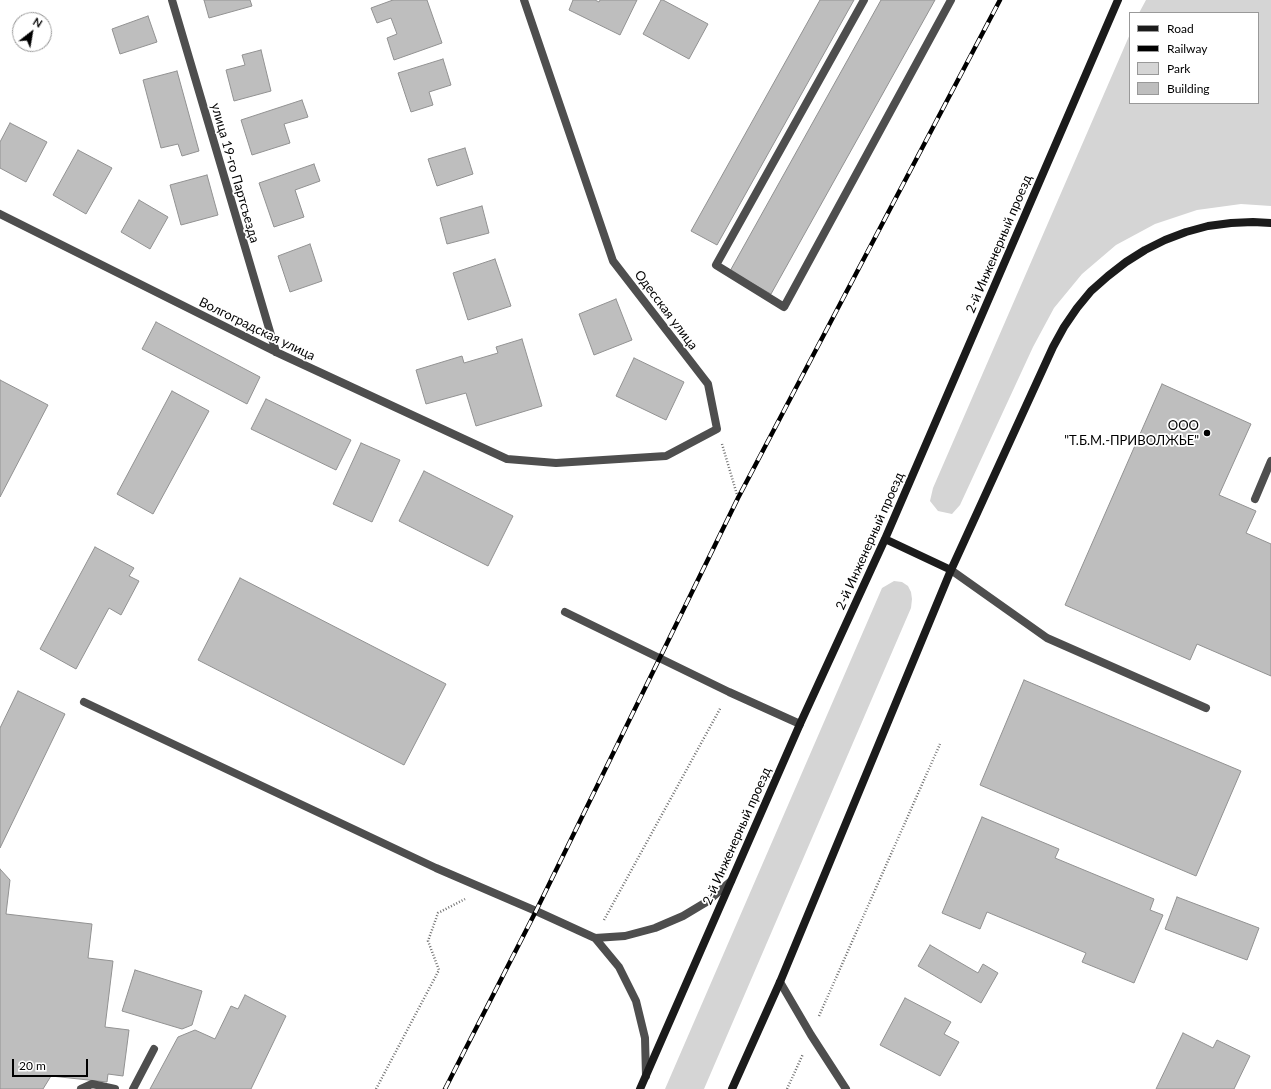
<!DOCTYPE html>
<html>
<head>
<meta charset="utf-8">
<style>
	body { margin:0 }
	#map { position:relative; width:1271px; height:1089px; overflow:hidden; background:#fff; font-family:Lato,sans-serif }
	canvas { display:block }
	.legend { position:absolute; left:1129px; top:12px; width:130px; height:92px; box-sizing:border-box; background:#fff; border:1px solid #999; margin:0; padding:5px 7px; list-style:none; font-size:12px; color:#000 }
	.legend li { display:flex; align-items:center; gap:8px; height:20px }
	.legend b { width:20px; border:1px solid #999 }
	.north { position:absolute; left:12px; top:12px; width:40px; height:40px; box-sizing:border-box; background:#fff; border:1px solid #999; border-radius:50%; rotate:31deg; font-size:11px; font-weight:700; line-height:16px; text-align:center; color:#000 }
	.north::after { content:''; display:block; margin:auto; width:14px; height:18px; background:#000; clip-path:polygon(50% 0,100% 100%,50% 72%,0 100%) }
	.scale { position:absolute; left:12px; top:1059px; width:76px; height:18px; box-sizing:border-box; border:2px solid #000; border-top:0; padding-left:5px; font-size:12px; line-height:14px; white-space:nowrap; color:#000; -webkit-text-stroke:3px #fff; paint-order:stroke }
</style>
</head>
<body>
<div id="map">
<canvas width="1271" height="1089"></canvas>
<ul class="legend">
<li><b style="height:5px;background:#1b1b1b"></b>Road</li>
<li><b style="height:5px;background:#000"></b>Railway</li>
<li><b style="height:11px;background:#d5d5d5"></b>Park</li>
<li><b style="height:11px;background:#bebebe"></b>Building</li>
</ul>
<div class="north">N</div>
<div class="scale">20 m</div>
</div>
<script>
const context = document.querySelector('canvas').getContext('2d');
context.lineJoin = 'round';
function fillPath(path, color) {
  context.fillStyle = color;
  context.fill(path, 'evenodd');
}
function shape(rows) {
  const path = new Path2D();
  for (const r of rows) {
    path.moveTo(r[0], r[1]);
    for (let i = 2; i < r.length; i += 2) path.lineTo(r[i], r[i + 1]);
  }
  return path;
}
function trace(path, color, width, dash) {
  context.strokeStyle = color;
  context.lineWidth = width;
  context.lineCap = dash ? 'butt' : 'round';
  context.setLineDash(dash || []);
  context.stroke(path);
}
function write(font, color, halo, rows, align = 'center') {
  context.font = font + ' Lato,sans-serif';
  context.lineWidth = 3.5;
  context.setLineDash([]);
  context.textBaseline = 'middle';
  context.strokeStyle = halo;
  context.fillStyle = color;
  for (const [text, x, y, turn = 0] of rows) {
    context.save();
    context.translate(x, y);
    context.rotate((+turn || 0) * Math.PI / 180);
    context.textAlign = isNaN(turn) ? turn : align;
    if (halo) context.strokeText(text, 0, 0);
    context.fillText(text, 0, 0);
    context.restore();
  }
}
fillPath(shape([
	[1146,0,1271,0,1271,206,1241,204,1197,210,1155,224,1116,245,1082,274,1054,308,1033,347,960,505,952,514,938,511,930,501,933,488,1130,34,1130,103,1258,103,1258,13,1139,13],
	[894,581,902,582,908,586,911,592,912,599,911,608,704,1089,665,1089,879,595,882,588]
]), '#d5d5d5');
const building = shape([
	[204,0,250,0,252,6,209,18,204,0],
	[393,0,427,0,442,43,394,60,387,38,397,34,391,18,377,23,371,8,393,0],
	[573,0,595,0,599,2,600,0,637,0,620,35,569,10,573,0],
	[661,0,663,0,708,24,689,59,643,34,661,0],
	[820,0,854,0,717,245,691,231,820,0],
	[881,0,935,0,771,294,730,271,881,0],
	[148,16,157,42,120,54,112,29,148,16],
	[261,50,271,91,234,101,226,70,245,65,242,55,261,50],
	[443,59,451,85,429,92,433,105,411,112,398,73,443,59],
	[177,71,199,151,182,156,178,144,161,148,143,80,177,71],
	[302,100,308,117,284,124,290,143,252,155,241,120,302,100],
	[10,123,47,142,26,182,0,168,0,142,10,123],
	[465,148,473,174,437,186,428,159,465,148],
	[78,150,112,168,86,214,53,195,78,150],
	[314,164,320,181,295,190,304,217,274,227,259,183,314,164],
	[207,175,218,215,181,225,170,185,207,175],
	[139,200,168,217,150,249,121,232,139,200],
	[482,206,489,233,447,244,440,218,482,206],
	[310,244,322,281,290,292,278,256,310,244],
	[495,259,511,306,468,320,453,273,495,259],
	[616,299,632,340,594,355,579,314,616,299],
	[156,322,260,377,247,404,142,349,156,322],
	[522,339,542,406,476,426,466,393,426,404,416,370,462,356,464,363,498,353,496,347,522,339],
	[634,358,684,382,666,420,616,396,634,358],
	[0,380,48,405,0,497,0,380],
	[1162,384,1251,424,1219,495,1256,511,1246,533,1271,544,1271,676,1197,644,1190,660,1065,605,1162,384],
	[172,391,209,411,153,514,117,494,172,391],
	[266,399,351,440,336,470,251,429,266,399],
	[361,443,400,460,372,522,333,504,361,443],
	[424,471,513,516,488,566,399,521,424,471],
	[95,547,134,568,129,576,139,581,121,615,109,608,76,669,40,649,95,547],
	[240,578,446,684,404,765,198,660,240,578],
	[1024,680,1241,771,1196,876,980,785,1024,680],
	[18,691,65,714,0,848,0,728,18,691],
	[982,817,1059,849,1055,858,1154,899,1150,910,1163,915,1134,983,1082,962,1086,953,987,912,980,929,942,913,982,817],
	[0,869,10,880,6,914,92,924,88,958,113,961,105,1027,129,1030,123,1076,108,1074,107,1082,51,1076,43,1089,0,1089,0,869],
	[1177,897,1259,928,1247,960,1165,929,1177,897],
	[930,945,978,973,983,964,998,973,981,1003,918,966,930,945],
	[135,970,202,991,192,1025,182,1029,122,1011,135,970],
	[245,995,286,1016,251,1089,150,1089,178,1037,195,1030,215,1039,231,1006,238,1009,245,995],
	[905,998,951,1022,944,1034,959,1042,940,1076,880,1045,905,998],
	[1183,1033,1213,1048,1217,1040,1250,1056,1234,1089,1156,1089,1183,1033]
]);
fillPath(building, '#bebebe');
trace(building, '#929292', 1);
trace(shape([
	[722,444,738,498],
	[604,920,721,707],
	[819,1016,940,744],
	[376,1089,439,970,428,941,438,913,465,899],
	[787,1089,803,1054]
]), '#707070', 2.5, [1, 2]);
trace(shape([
	[864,0,716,265,784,307,951,0],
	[1255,499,1271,461],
	[951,570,1047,638,1206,708],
	[565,612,729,692,800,724],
	[84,702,436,868,536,911,595,938,619,967,636,1001,645,1038,646,1076],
	[595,938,625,936,655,928,683,916,708,901,731,881],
	[780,982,811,1035,846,1089],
	[81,1089,92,1084,115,1089],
	[133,1089,154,1049]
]), '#4e4e4e', 8);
trace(shape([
	[172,0,276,352],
	[0,214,276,352,507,459,556,463,666,456,717,429,708,384,613,261,524,0]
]), '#4e4e4e', 8);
trace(shape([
	[885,539,951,570],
	[640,1089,800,724,885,539,1118,0],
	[732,1089,780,982,951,570,1053,347,1064,327,1077,308,1091,291,1108,276,1126,262,1145,250,1165,240,1186,232,1208,226,1231,223,1253,222,1271,223]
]), '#1b1b1b', 8);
const rail = shape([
	[445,1089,536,911,738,498,1000,0]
]);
trace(rail, '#000', 4.5);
trace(rail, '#fff', 3, [9]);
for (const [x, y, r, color] of [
	[1207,433,4,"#000"]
]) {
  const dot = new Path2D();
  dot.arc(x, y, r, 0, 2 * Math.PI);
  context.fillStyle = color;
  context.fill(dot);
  trace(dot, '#fff', 1.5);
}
write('13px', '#000', '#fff', [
	["улица 19-го Партсъезда",235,173,74],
	["2-й Инженерный проезд",999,244,-67],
	["Одесская улица",666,310,53],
	["Волгоградская улица",257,329,26],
	["2-й Инженерный проезд",870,541,-66],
	["2-й Инженерный проезд",737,836,-66]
]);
write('13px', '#000', '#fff', [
	["ООО",1199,426],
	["\"Т.Б.М.-ПРИВОЛЖЬЕ\"",1199,441]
], 'right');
</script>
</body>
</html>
